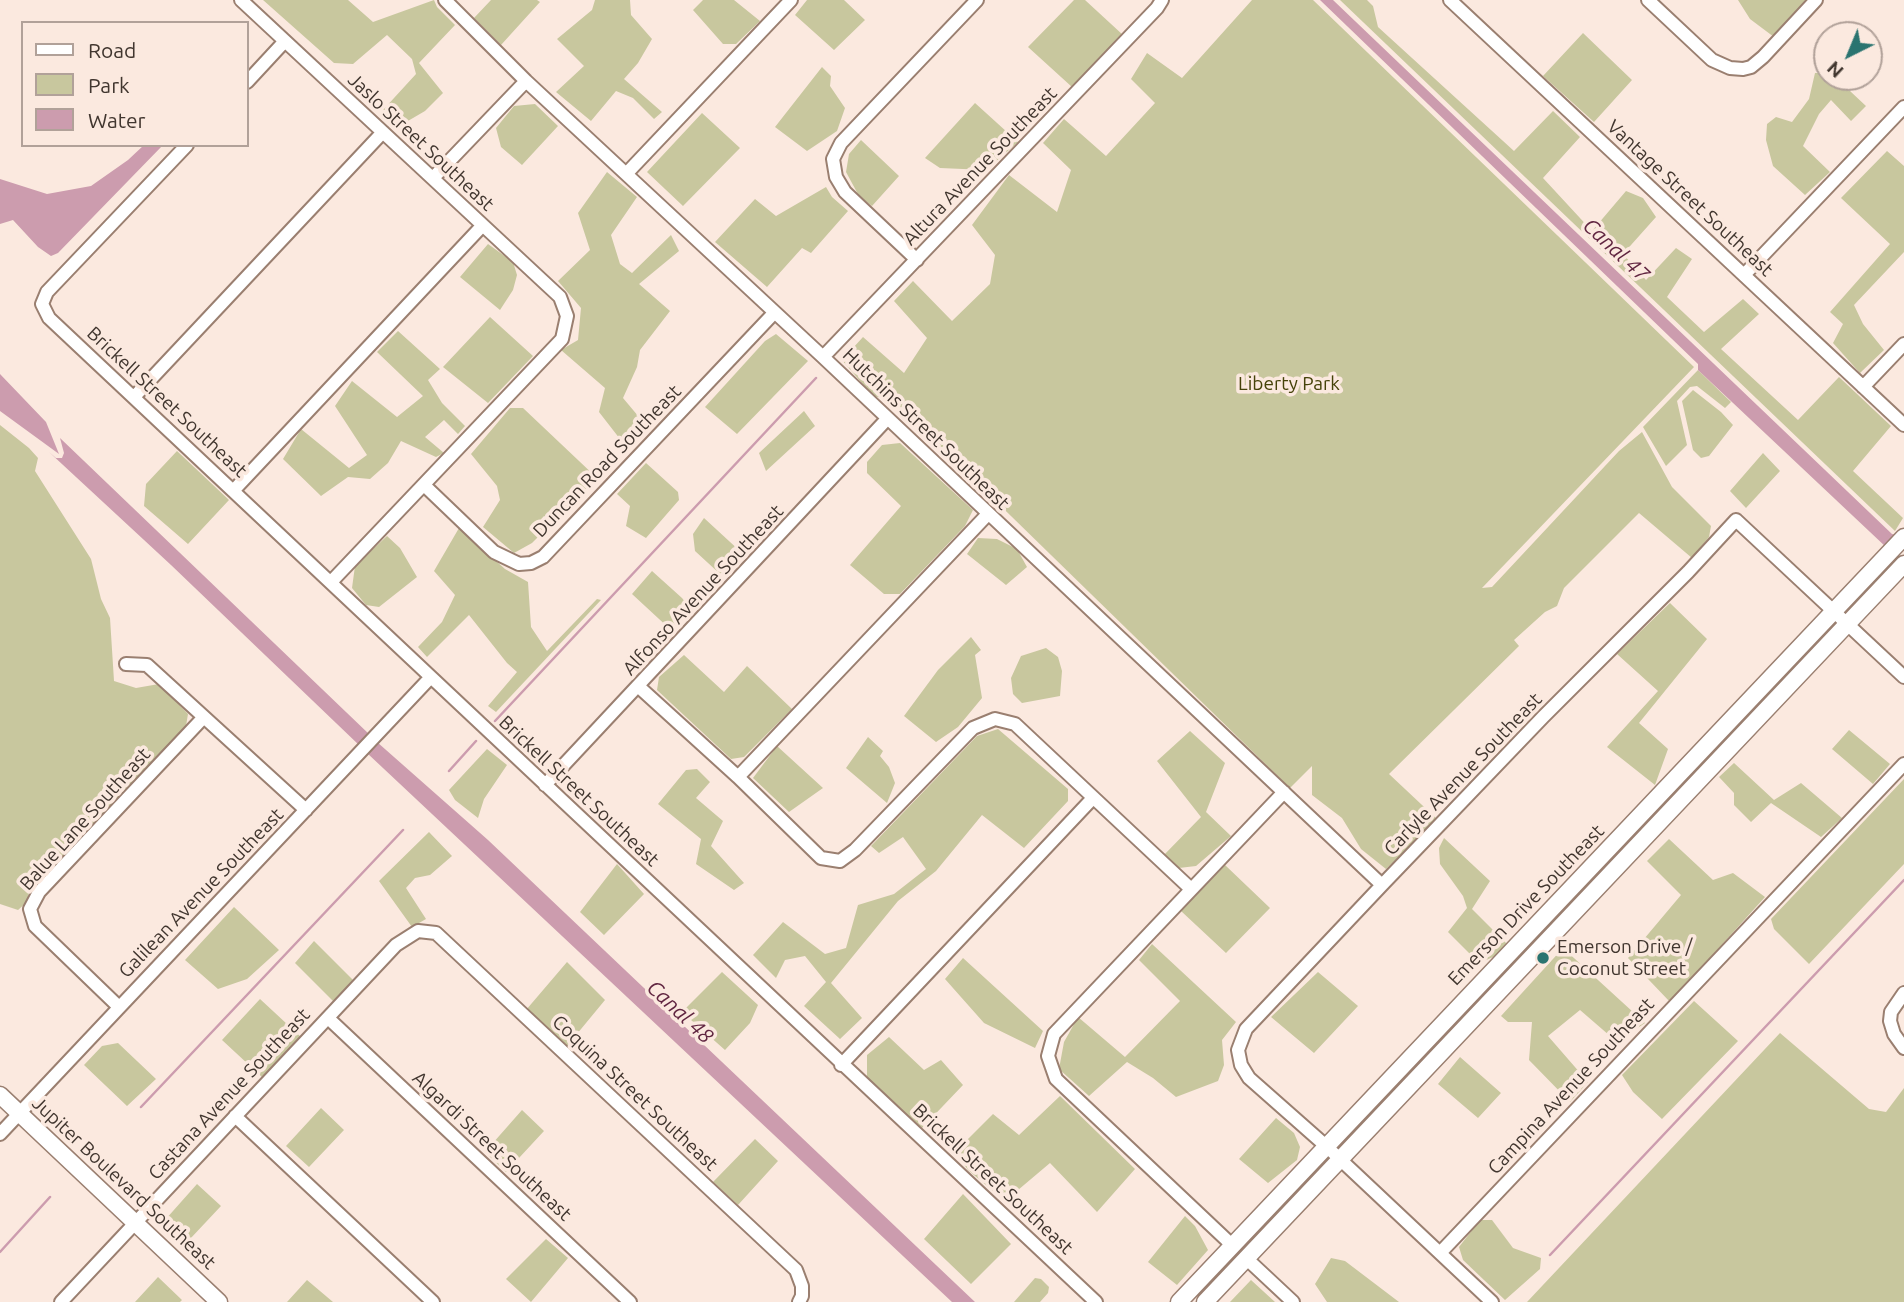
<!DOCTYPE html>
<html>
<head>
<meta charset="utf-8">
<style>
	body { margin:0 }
	#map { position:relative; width:1904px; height:1302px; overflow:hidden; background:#fbe9df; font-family:Ubuntu,sans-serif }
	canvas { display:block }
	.legend { position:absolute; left:21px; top:21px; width:228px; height:126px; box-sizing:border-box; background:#fbe9df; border:2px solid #b1a199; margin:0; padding:9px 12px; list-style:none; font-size:21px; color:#41362f }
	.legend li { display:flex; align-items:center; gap:14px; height:35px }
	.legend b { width:35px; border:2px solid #b1a199 }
	.north { position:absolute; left:1813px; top:21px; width:70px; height:70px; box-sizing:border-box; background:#fbe9df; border:2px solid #b1a199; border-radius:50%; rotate:223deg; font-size:19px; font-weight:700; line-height:28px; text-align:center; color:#41362f }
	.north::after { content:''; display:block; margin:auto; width:24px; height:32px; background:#2a7470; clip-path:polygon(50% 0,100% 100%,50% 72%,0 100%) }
</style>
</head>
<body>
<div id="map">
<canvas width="1904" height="1302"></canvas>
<ul class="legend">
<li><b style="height:9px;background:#fff"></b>Road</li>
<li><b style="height:19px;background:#c8c79e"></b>Park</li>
<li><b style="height:19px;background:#cc9cae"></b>Water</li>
</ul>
<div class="north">N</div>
</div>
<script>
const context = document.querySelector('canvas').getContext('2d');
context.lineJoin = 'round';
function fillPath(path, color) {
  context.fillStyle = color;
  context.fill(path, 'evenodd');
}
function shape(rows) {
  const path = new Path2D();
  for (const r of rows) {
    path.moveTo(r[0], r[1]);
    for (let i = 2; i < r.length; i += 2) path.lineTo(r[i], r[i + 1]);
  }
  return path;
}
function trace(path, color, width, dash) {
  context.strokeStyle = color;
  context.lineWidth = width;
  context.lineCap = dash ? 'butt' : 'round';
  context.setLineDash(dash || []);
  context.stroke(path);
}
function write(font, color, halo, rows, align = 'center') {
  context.font = font + ' Ubuntu,sans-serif';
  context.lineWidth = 7;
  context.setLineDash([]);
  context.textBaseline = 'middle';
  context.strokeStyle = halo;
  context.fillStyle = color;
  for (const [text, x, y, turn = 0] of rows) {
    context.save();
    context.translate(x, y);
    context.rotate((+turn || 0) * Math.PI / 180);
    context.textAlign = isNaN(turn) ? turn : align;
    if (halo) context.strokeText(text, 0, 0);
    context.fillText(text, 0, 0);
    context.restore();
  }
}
fillPath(shape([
	[263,0,348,0,373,22,434,0,437,7,455,25,419,63,443,93,425,111,401,125,383,110,416,74,412,59,387,35,353,64,334,63],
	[491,0,537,0,540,2,501,45,474,18],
	[595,0,630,0,631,15,652,39,638,63,624,79,662,112,654,119,633,98,616,91,591,121,556,92,584,66,557,39,592,10],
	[703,0,734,0,760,21,736,44,723,44,693,10],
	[807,0,844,0,865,20,834,50,795,15],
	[1074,0,1085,0,1123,35,1072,87,1028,47],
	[1252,0,1313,0,1694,367,1482,588,1492,587,1619,451,1642,432,1672,487,1711,526,1709,537,1692,558,1639,513,1564,588,1557,606,1545,612,1514,640,1519,646,1389,774,1438,820,1386,869,1361,849,1342,818,1312,795,1312,766,1290,788,892,400,873,396,842,360,863,337,904,373,927,338,894,301,913,281,952,321,990,284,995,255,972,225,1009,175,1057,212,1071,170,1043,143,1064,119,1106,156,1155,103,1131,79,1147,53,1182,78],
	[1340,0,1367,0,1373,6,1378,27,1514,151,1553,111,1580,137,1543,178,1592,231,1626,191,1643,198,1656,217,1623,254,1646,280,1676,248,1692,259,1667,297,1704,332,1743,299,1759,314,1721,349,1798,420,1839,377,1891,426,1853,471,1903,518,1895,531],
	[1738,0,1806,0,1774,37,1750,19],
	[1583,33,1632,80,1594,122,1543,76],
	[822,67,831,76,830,86,845,108,837,131,807,151,775,127],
	[1827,72,1827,77,1835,77,1866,106,1851,121,1831,100,1819,114,1803,146,1830,172,1805,195,1773,166,1766,140,1767,124,1776,117,1792,122,1809,99,1815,73],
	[975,103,1018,142,986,170,940,168,925,158],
	[535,104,558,126,522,165,501,147,496,128,514,106],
	[702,113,740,148,683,206,647,172],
	[861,140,899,176,872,206,859,196,846,172,849,154],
	[1887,151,1904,166,1904,252,1854,305,1863,324,1884,350,1860,373,1833,343,1843,324,1830,312,1890,244,1841,198],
	[607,172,637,197,611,235,620,264,632,273,671,235,679,251,639,284,670,311,640,350,637,367,623,398,644,423,627,448,599,412,605,388,561,350,578,340,581,308,558,281,590,250,578,213],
	[826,187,832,197,848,211,811,253,802,248,767,287,715,242,755,199,776,216],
	[488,244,513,262,517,275,513,290,500,310,460,277],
	[490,317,533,356,488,403,443,367],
	[398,331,440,369,428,380,442,403,465,426,458,434,444,420,425,437,444,453,436,457,401,441,388,463,370,479,348,477,321,496,283,459,301,429,349,468,367,455,335,406,352,381,397,417,423,396,377,352],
	[776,334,808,361,737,434,705,407,765,341],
	[1698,370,1731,402,1725,408,1697,386,1690,387,1677,401,1687,445,1666,466,1643,427],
	[1693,390,1721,412,1733,425,1709,456,1701,458,1693,450,1682,401],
	[510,408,523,408,597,478,532,543,514,553,483,527,500,500,497,486,471,454],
	[804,411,815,426,766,471,759,453],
	[0,425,29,448,38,458,35,471,91,559,101,599,110,618,114,681,136,688,159,684,188,714,186,726,28,895,28,901,18,910,0,904],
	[900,443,973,510,965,526,900,594,884,594,850,565,901,506,867,473,867,462,882,445],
	[177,451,229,500,188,544,144,506,146,484],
	[1763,453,1780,471,1746,508,1730,491],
	[646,463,678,492,679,500,646,538,626,526,630,506,617,494],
	[704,518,742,553,720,574,695,551,693,534],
	[459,528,505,569,528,582,531,627,547,651,597,599,601,600,496,712,488,706,517,672,507,663,469,615,427,657,418,647,442,622,455,595,434,571],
	[387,536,400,548,417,577,379,607,366,605,352,588,355,566],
	[978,538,997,539,1017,549,1027,567,1006,585,967,554],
	[652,571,682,598,692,611,672,631,632,594],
	[1670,603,1707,639,1639,723,1668,749,1655,785,1607,747,1658,691,1617,654],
	[971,637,981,650,975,655,982,698,958,727,936,742,904,716,938,670],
	[1046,648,1058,657,1062,671,1060,696,1022,703,1013,694,1011,678,1021,656],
	[684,655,724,692,747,666,792,709,744,757,731,759,657,690,659,677],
	[998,729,1068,789,1068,801,1024,848,982,815,936,871,898,901,831,983,862,1018,840,1039,804,1006,826,982,805,956,785,960,776,978,753,955,783,922,825,954,846,948,858,905,894,894,926,869,903,837,879,853,871,846,977,736],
	[1849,730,1890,764,1873,784,1832,749],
	[1190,731,1225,763,1206,812,1231,836,1196,866,1179,868,1163,856,1201,817,1157,761],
	[868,737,883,751,880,756,889,767,895,783,887,803,846,768],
	[777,746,823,788,789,812,753,778],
	[487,749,507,765,484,799,478,818,455,800,449,790],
	[1734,763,1774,800,1801,783,1842,818,1821,837,1771,803,1751,822,1734,805,1734,793,1719,777],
	[697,769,710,782,696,798,723,821,711,846,744,883,734,890,696,864,701,839,658,804,686,770],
	[1904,779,1904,864,1809,964,1774,929,1771,919],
	[429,832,452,856,430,875,415,878,406,888,426,919,412,927,379,881],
	[1444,838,1490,881,1472,909,1508,945,1498,955,1479,963,1448,932,1467,908,1463,896,1440,864,1439,848],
	[1669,839,1713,880,1733,873,1765,897,1670,1002,1628,958,1681,895,1647,861],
	[617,864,644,894,604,935,580,912],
	[1225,865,1270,908,1226,953,1181,911],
	[234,907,279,950,247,979,218,989,185,960],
	[314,941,354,981,335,1003,295,963],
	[1152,944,1236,1022,1222,1040,1224,1065,1218,1081,1176,1097,1153,1078,1127,1062,1089,1096,1059,1069,1064,1042,1078,1017,1125,1057,1180,1001,1139,960],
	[1563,948,1645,1023,1617,1042,1580,1010,1548,1036,1588,1082,1570,1102,1529,1060,1532,1022,1508,1022,1501,1016],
	[963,958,1043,1031,1035,1048,984,1023,945,979],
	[567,962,605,1000,567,1046,526,1010],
	[722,972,758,1005,750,1023,725,1050,682,1012],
	[1318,972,1358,1006,1314,1053,1271,1017],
	[260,999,301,1037,263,1078,222,1040],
	[1694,1001,1738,1041,1662,1119,1633,1092,1622,1075],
	[1780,1033,1869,1109,1886,1112,1904,1088,1904,1302,1527,1302],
	[889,1037,924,1070,941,1060,963,1085,922,1128,867,1077,867,1055],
	[118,1043,156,1079,127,1106,84,1065,102,1046],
	[1460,1057,1501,1093,1478,1118,1438,1084],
	[1060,1096,1135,1169,1097,1212,1050,1163,1005,1201,968,1170,955,1152,993,1114,1019,1135],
	[321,1108,344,1130,309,1167,286,1146],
	[522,1110,544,1131,506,1172,485,1152],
	[1276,1118,1294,1133,1300,1147,1297,1160,1268,1183,1239,1159],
	[755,1139,778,1161,738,1205,713,1182],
	[197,1184,221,1206,190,1239,165,1220],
	[963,1194,1011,1244,971,1284,924,1239],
	[1185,1216,1195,1226,1208,1250,1177,1285,1148,1262],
	[1480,1220,1492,1220,1513,1248,1541,1258,1540,1269,1505,1300,1463,1260,1459,1247],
	[546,1239,568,1258,531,1302,506,1279],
	[1331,1258,1345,1261,1399,1302,1327,1302,1315,1284],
	[158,1277,182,1300,180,1302,135,1302],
	[1035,1278,1041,1279,1049,1287,1048,1293,1040,1302,1014,1302],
	[307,1280,333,1302,287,1302],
	[1251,1280,1275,1302,1230,1302]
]), '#c8c79e');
fillPath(shape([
	[1320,0,1333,0,1892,534,1897,535,1901,530,1903,531,1887,548,1698,370,1698,364],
	[144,145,163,145,58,253,51,256,38,247,13,220,0,224,0,179,47,194,91,186,128,160],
	[0,374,46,422,59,454,0,411],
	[60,438,370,735,360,746,171,565,49,452,56,458,62,458,64,453],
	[377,742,488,840,975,1302,952,1302,367,753]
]), '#cc9cae');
trace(shape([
	[495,721,816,378],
	[449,771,476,741],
	[141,1107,403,830],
	[0,1252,50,1197],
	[1550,1255,1904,880]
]), '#cc9cae', 2.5);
const street = shape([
	[241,0,560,297,567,316,562,339,331,582],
	[445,0,526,81,823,357,1382,885],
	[1450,0,1904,425],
	[1648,0,1712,60,1730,68,1743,69,1751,67,1763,57,1816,0],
	[247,82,285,41],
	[187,145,47,292,42,304,49,318,1096,1302],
	[627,173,791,0],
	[433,178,526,81],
	[917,260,845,192,836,177,833,159,841,143,977,0],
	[1744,275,1904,107],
	[823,357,1157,8,1162,0],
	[1863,387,1904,344],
	[134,397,383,132],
	[424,485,494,552,519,564,531,563,543,557,774,313],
	[233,491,482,226],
	[126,664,147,665,306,810],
	[639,687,738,777,821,858,840,861,855,850,973,728,995,719,1015,724,1191,889],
	[738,777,988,514],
	[545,785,887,419],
	[1904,993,1891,1012,1890,1021,1894,1034,1904,1048],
	[119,1007,35,926,30,909,39,892,203,718],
	[328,1018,630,1302],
	[841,1065,1092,799],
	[235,1116,433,1302],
	[0,1134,430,678],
	[1233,1246,1056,1079,1048,1056,1054,1034,1284,792],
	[1440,1253,1904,764],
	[1247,1259,1293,1302],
	[61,1302,396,945,418,931,436,933,796,1270,802,1286,802,1296,799,1302],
	[1492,1302,1326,1146,1249,1078,1241,1065,1238,1050,1246,1029,1382,885,1543,717,1688,572,1736,520,1904,677]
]);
const secondary = shape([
	[0,1095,219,1302],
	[1179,1302,1904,537],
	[1205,1302,1904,564]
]);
trace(street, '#9a7f70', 16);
trace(secondary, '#9a7f70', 19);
trace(street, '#fff', 12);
trace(secondary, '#fff', 16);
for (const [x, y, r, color] of [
	[1543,958,7,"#2a7470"]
]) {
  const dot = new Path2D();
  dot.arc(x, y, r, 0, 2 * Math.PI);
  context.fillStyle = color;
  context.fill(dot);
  trace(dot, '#fbe9df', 2.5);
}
write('19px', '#41362f', '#fbe9df', [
	["Jaslo Street Southeast",421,142,43],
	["Altura Avenue Southeast",980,166,-46],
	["Vantage Street Southeast",1690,198,43],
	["Brickell Street Southeast",167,402,43],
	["Hutchins Street Southeast",926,429,44],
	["Duncan Road Southeast",607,461,-46],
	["Alfonso Avenue Southeast",703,590,-47],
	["Carlyle Avenue Southeast",1463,774,-46],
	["Brickell Street Southeast",579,791,43],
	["Balue Lane Southeast",85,819,-48],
	["Galilean Avenue Southeast",201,893,-46],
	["Emerson Drive Southeast",1526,905,-46],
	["Campina Avenue Southeast",1571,1086,-47],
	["Coquina Street Southeast",635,1093,43],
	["Castana Avenue Southeast",229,1094,-47],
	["Algardi Street Southeast",492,1146,43],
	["Brickell Street Southeast",993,1179,43],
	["Jupiter Boulevard Southeast",124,1183,43]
]);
write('19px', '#454209', '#fbe9df', [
	["Liberty Park",1289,384]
]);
write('19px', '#41362f', '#fbe9df', [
	["Emerson Drive /",1557,947],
	["Coconut Street",1557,969]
], 'left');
write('italic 21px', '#612641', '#fbe9df', [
	["Canal 47",1616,250,43],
	["Canal 48",680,1012,43]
]);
</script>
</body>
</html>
